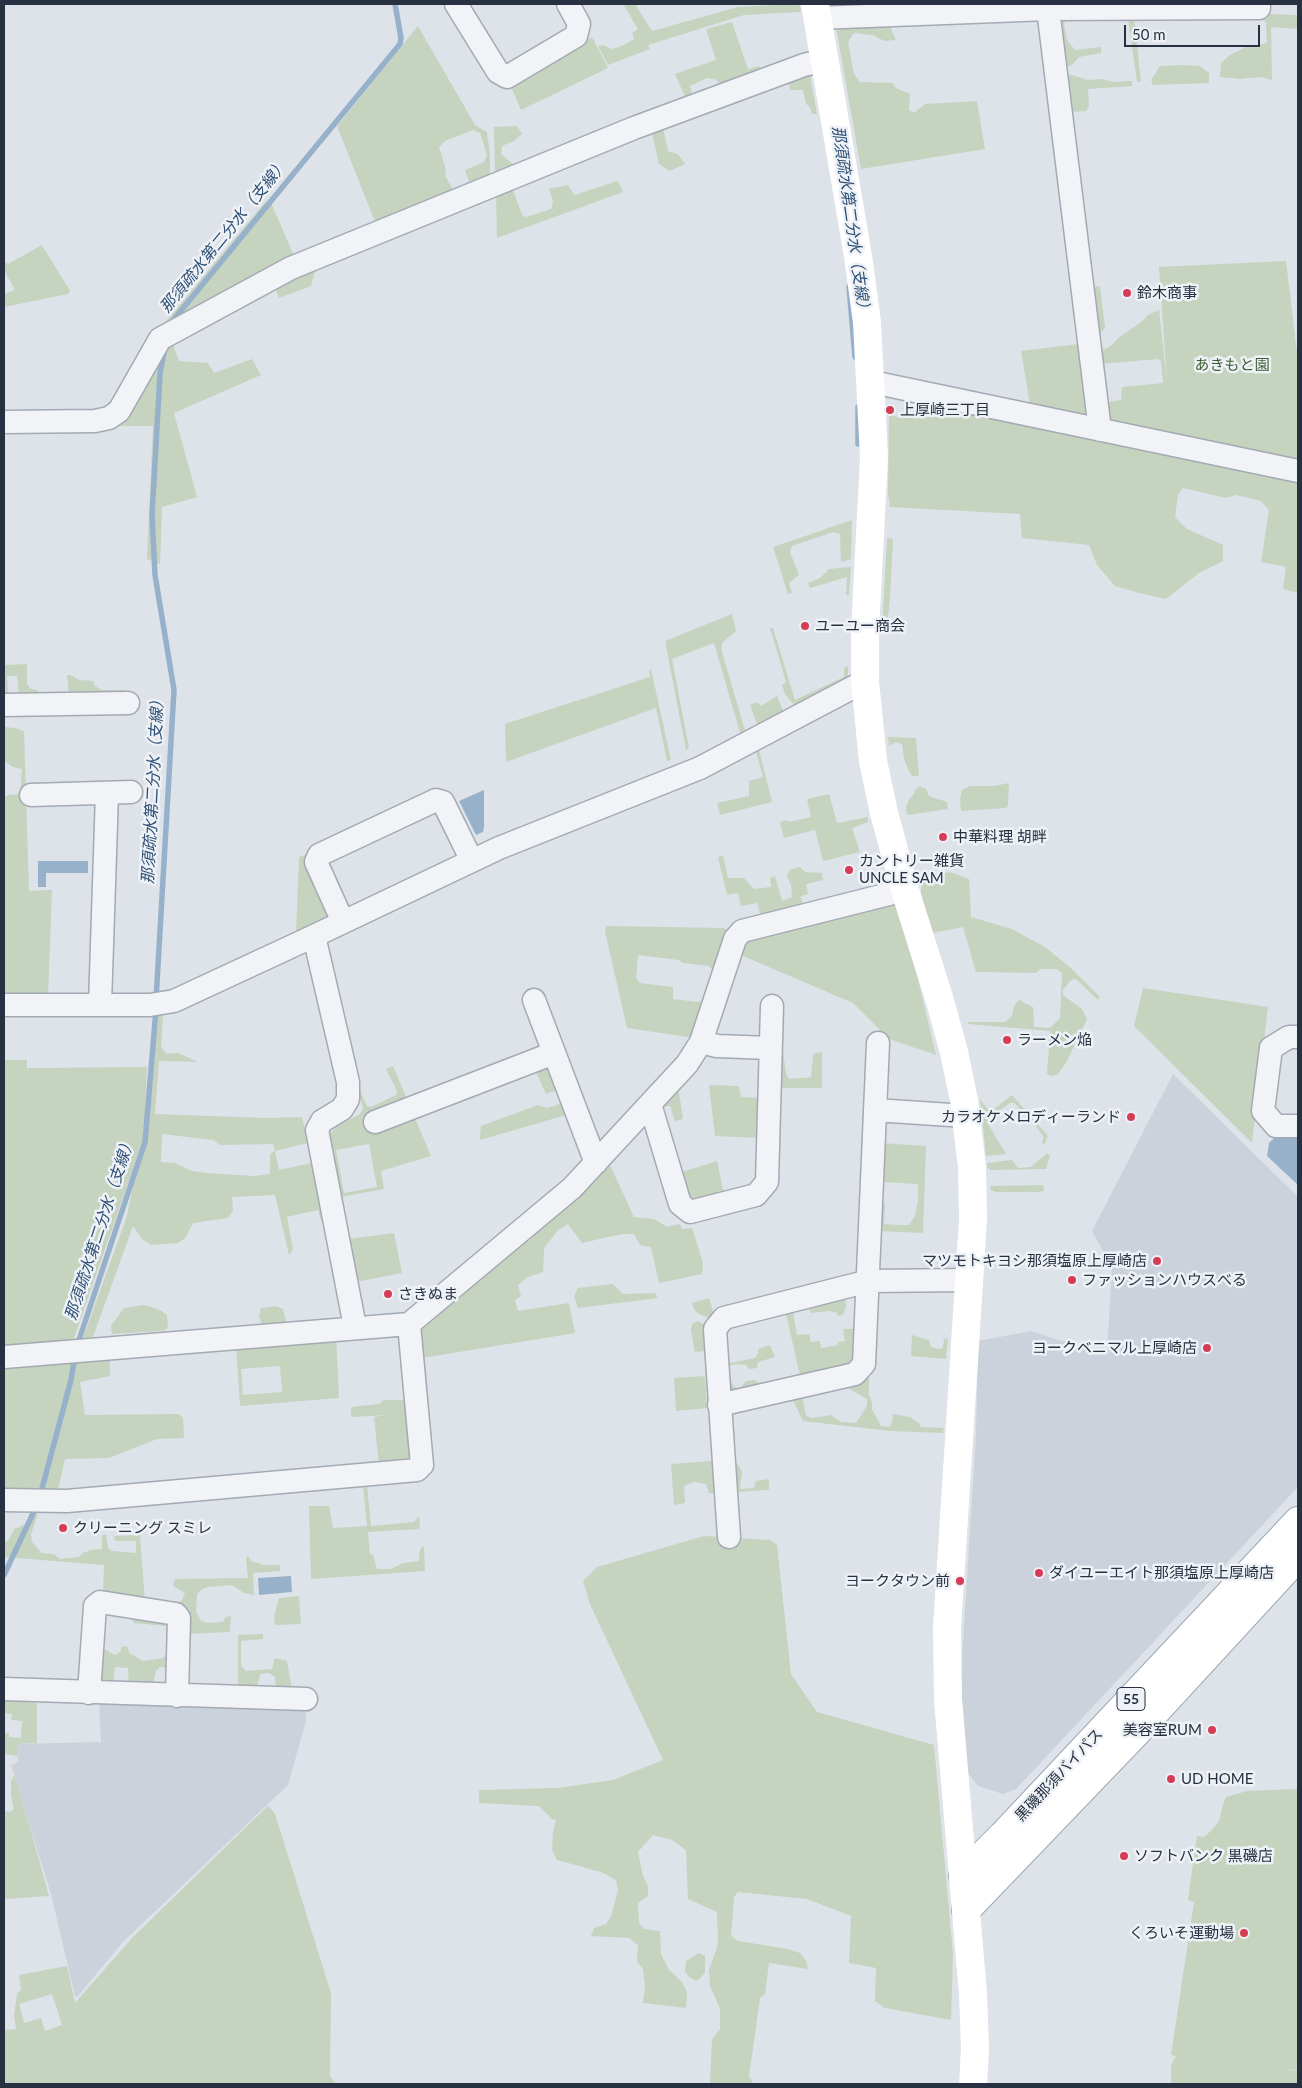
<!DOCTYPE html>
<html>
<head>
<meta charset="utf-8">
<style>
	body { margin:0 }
	#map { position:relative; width:1302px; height:2088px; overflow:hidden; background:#dee3e9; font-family:Lato,sans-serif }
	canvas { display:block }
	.frame { position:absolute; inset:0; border:5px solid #273141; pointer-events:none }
	.scale { position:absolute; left:1124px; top:25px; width:136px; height:22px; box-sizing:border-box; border:2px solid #273141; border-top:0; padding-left:6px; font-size:15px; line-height:18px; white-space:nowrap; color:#273141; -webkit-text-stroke:4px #eef2f6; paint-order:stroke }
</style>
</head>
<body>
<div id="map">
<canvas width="1302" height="2088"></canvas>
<div class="frame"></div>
<div class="scale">50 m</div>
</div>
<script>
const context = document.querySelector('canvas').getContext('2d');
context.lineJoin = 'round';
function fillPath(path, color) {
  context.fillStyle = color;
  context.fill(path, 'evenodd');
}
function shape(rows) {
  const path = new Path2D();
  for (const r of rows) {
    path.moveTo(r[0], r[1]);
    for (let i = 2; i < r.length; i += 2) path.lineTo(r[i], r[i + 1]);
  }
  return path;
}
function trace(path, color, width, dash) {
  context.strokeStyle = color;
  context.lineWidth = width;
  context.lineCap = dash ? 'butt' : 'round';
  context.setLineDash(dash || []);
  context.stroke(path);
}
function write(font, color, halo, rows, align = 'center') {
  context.font = font + ' Lato,"Noto Sans JP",sans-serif';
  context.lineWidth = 5;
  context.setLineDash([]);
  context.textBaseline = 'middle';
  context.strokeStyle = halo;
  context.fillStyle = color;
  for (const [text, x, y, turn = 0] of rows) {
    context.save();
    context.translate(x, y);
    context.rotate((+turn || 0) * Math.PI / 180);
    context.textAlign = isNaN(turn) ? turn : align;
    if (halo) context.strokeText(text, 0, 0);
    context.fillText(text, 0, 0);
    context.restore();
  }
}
fillPath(shape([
	[1173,1074,1298,1197,1298,1487,1016,1789,1003,1794,978,1786,967,1772,959,1705,976,1434,978,1341,1031,1331,1074,1345,1107,1351,1112,1267,1092,1231],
	[99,1700,306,1706,306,1721,288,1785,123,1942,77,1997,75,1996,51,1894,11,1765,18,1762,17,1744,101,1742]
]), '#ccd2db');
fillPath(shape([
	[623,4,635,4,652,31,738,7,799,4,801,12,744,15,648,45,650,49,608,65,598,46,604,45,611,49,622,46,634,39,632,33,638,29],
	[1237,13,1298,15,1298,29,1271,27,1272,80,1260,77,1240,79,1220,77,1221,63,1230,55,1246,47,1267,43,1266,22,1262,20,1238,20],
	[1128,18,1134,18,1141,82,1137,82],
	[1057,19,1066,19,1064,24,1067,40,1075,50,1101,47,1101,53,1079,57,1072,65,1065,67],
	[887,20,896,40,884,41,873,35,854,33,848,42,854,74,860,82,892,83,896,88,910,94,909,110,914,113,925,104,977,101,985,149,861,169,836,27],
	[732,22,748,69,759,66,761,73,721,87,717,80,707,78,690,86,693,97,686,99,675,74,716,60,706,29],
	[418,26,475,125,487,132,490,155,490,181,471,188,465,170,484,162,487,155,480,133,473,130,445,141,439,147,446,170,445,176,456,194,375,222,337,126],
	[592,37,608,68,521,110,509,82],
	[1184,65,1200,66,1209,73,1209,83,1153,85,1151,80,1160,66],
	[1065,73,1088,80,1101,79,1114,82,1132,81,1132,86,1088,89,1089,106,1086,111,1071,112],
	[810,74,817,114,812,114,809,106,806,104,803,90,790,90,788,81],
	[517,126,522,134,514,141,502,146,501,154,514,165,495,179,494,127],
	[663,128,668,151,678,154,685,164,670,171,659,164,652,133],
	[618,181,623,192,497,238,496,194,512,187,522,215,526,217,551,209,553,201,549,189,568,185,574,195],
	[266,201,272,205,297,263,226,301,194,334,172,342,179,361,208,363,214,373,252,359,261,375,174,413,197,497,162,507,160,564,147,559,153,426,120,426,166,321],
	[42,245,70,291,68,294,4,307,4,294,15,290,4,270,4,258,4,262,8,264],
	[1286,261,1298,361,1298,464,1110,424,1108,402,1121,400,1122,387,1163,383,1161,361,1157,359,1101,364,1099,353,1112,345,1118,338,1140,323,1148,315,1159,310,1167,382,1159,267],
	[316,268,311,286,279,298,275,287],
	[1100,286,1105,327,1103,331,1098,333,1092,287],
	[1079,344,1089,416,1030,405,1021,351],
	[935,401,1298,475,1298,593,1283,589,1286,567,1261,562,1269,510,1261,501,1236,495,1226,498,1183,488,1178,495,1175,517,1187,529,1223,545,1223,561,1199,573,1166,599,1139,593,1115,586,1097,565,1089,545,1022,538,1020,514,890,507,888,493,889,415,901,418,933,417],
	[852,520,851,559,841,562,840,534,833,532,792,546,790,552,799,575,789,583,792,593,788,594,773,547],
	[887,538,893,539,890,597,887,627,882,629],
	[851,567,849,595,846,595,847,577,810,588,808,583,820,578,829,569],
	[732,614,736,631,722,643,722,652,746,734,741,736,714,643,672,659,689,748,686,750,665,641],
	[770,628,773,628,795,700,844,677,844,668,848,666,848,680,794,705,785,694,782,685,786,682],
	[27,664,27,684,31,689,37,690,41,694,19,698,17,676,7,676,8,693,4,698,4,665],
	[651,669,671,760,667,761,656,708,506,762,505,724,650,677,649,671],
	[67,675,71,675,79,680,93,681,95,686,102,690,124,690,123,695,69,695],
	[777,696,784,713,758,726,750,705,757,702,761,706],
	[4,727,15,728,24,731,29,891,52,890,48,996,4,997,4,798,8,795,20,794,22,769,13,767,4,761],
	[888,737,916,738,919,776,912,776,908,769,904,759,902,744,896,742,889,746],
	[754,744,758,746,772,802,720,815,717,803,749,796,749,781,763,777],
	[1009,783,1008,806,1006,808,961,811,960,799,962,790,970,786,994,786],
	[920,786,926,789,929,796,947,802,948,809,907,815,906,807,910,798,914,794,915,790],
	[829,794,837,823,868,817,868,822,852,828,860,852,823,861,815,830,784,838,780,822,788,820,789,822,811,817,807,799],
	[305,855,329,907,327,919,296,932,299,857],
	[723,856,728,878,744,878,754,889,771,887,770,878,775,876,782,901,792,897,791,885,787,876,789,870,800,867,805,872,822,873,823,880,806,884,808,894,801,896,803,907,762,921,757,903,741,906,738,893,727,895,718,857],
	[950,872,969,879,971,917,1012,929,1045,947,1072,969,1100,997,1098,1000,1076,979,1071,980,1063,990,1063,995,1082,1009,1087,1019,1066,1063,1057,1075,1052,1076,1047,1074,1050,1031,968,1024,968,1022,1005,1022,1012,1016,1014,1006,1019,1000,1033,1007,1034,1027,1050,1028,1060,1018,1062,973,1057,969,1040,969,1036,973,976,972,963,927,932,933,920,897,922,884,931,876],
	[893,897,917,975,936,1055,889,1039,853,1003,736,953,741,941],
	[606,926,724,928,730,932,716,971,708,966,683,963,679,960,638,955,636,978,640,983,673,987,673,999,697,1002,708,1000,695,1038,627,1028,605,931],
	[1143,988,1268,1007,1252,1143,1134,1026],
	[163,1014,161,1047,167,1054,178,1053,198,1062,159,1061,155,1114,266,1118,302,1117,308,1143,275,1151,279,1170,312,1163,324,1221,321,1221,318,1210,287,1217,293,1250,289,1255,275,1195,232,1197,233,1211,228,1218,193,1223,185,1238,178,1243,151,1245,142,1239,133,1226,93,1337,83,1338,127,1216,140,1149,73,1341,4,1347,4,1060,27,1060,27,1068,147,1067,145,1114,149,1114,158,1015],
	[162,1134,213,1140,220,1145,273,1144,275,1151,270,1154,270,1174,254,1176,207,1173,192,1171,175,1163,161,1162],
	[778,1050,783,1051,786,1073,789,1079,811,1077,813,1055,816,1053,822,1052,822,1088,779,1088],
	[393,1066,431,1156,381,1171,384,1189,340,1197,328,1136,336,1127,360,1114,363,1108,355,1085,357,1084,367,1106,371,1107,396,1095,397,1091,386,1069],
	[369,1144,377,1187,344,1193,336,1150],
	[543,1067,550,1069,557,1090,546,1094,535,1070],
	[709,1085,739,1086,741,1097,760,1098,760,1138,715,1136],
	[678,1086,683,1119,675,1121,670,1106,659,1107],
	[1012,1095,1048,1136,1044,1145,1042,1142,1044,1138,1034,1123,1030,1124,1015,1103,1010,1103,990,1117,988,1124,1006,1154,986,1156,980,1099,990,1112],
	[562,1103,566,1115,480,1140,480,1138,481,1126,538,1105,547,1108],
	[881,1143,926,1146,923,1233,879,1231,879,1202,883,1202,885,1206,884,1224,897,1225,909,1225,915,1216,918,1201,918,1184,881,1182],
	[1047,1153,1050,1156,1046,1169,991,1170,987,1167,987,1163,1012,1160,1018,1168,1031,1167],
	[608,1161,634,1217,654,1219,667,1227,680,1224,682,1229,692,1228,703,1263,702,1274,659,1283,651,1247,640,1245,634,1234,622,1234,582,1243,568,1224,558,1230,544,1248,543,1272,528,1277,518,1285,521,1296,515,1300,518,1311,569,1303,575,1333,422,1358,413,1327],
	[717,1161,724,1194,698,1203,687,1198,679,1173],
	[1043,1185,1044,1191,1039,1192,996,1192,991,1190,990,1186],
	[394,1233,402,1273,356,1282,348,1239],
	[613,1284,623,1294,655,1293,658,1298,578,1308,574,1296,578,1288],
	[844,1294,846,1306,843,1315,838,1316,836,1312,829,1311,811,1313,809,1309,793,1313,797,1335,809,1334,811,1342,820,1341,821,1348,838,1345,838,1342,845,1341,843,1329,861,1329,857,1363,732,1396,726,1382,730,1380,734,1387,740,1388,746,1381,755,1380,763,1386,800,1376,785,1309],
	[709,1298,714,1314,709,1318,699,1314,694,1309,692,1303],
	[144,1305,160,1310,167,1315,168,1328,163,1331,112,1334,111,1326,124,1308],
	[276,1306,283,1309,286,1320,281,1328,263,1328,259,1316,261,1308],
	[698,1321,706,1326,706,1351,695,1352,691,1330,692,1324],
	[912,1335,929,1340,931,1347,938,1349,943,1348,944,1339,948,1338,946,1359,911,1356],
	[336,1336,339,1398,240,1406,236,1344],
	[280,1366,282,1392,243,1395,241,1369],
	[770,1345,775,1357,758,1362,757,1368,749,1369,746,1365,736,1364,726,1367,726,1364,755,1358,758,1353,758,1349],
	[110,1351,110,1376,80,1382,85,1415,179,1414,183,1418,184,1438,157,1439,109,1458,65,1459,58,1490,4,1491,4,1362],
	[705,1376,707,1408,676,1411,674,1378],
	[869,1377,869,1395,872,1402,872,1409,881,1426,889,1427,892,1423,893,1414,910,1417,919,1423,921,1427,944,1428,943,1433,890,1431,803,1421,791,1396,802,1394,806,1416,811,1418,831,1415,841,1422,856,1423,867,1406,867,1399,846,1387,863,1382],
	[384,1400,407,1400,412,1462,379,1465,374,1417,387,1415,351,1417,351,1407,379,1404],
	[731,1454,742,1471,740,1489,754,1488,756,1481,769,1479,769,1490,737,1492],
	[712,1461,716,1493,709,1493,706,1484,694,1482,684,1486,685,1503,674,1505,671,1464],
	[367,1485,371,1526,414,1522,419,1516,420,1524,419,1529,368,1532,370,1554,373,1555,377,1569,391,1569,403,1563,419,1561,420,1549,424,1546,425,1571,311,1579,309,1506,329,1506,333,1528,367,1526,363,1486],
	[31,1511,38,1514,31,1534,32,1542,42,1553,54,1554,60,1559,79,1557,83,1553,91,1550,102,1549,102,1535,106,1535,108,1548,112,1551,136,1553,136,1541,115,1541,114,1536,140,1535,145,1602,103,1595,104,1565,4,1557,4,1541,8,1541,14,1529,26,1524],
	[704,1536,770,1540,777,1545,791,1674,817,1712,934,1745,953,1954,951,2020,885,2008,875,2001,876,1968,849,1963,851,1916,807,1899,738,1892,734,1897,731,1936,738,1941,788,1949,800,1953,806,1961,808,1969,769,1963,765,1994,760,1998,749,2077,752,2080,752,2084,710,2084,712,2039,720,2029,720,2009,710,1986,709,1970,718,1944,717,1912,688,1899,686,1850,672,1840,653,1835,638,1852,643,1876,648,1886,648,1896,638,1903,639,1923,644,1929,660,1931,661,1954,669,1970,682,1982,687,1992,686,2008,643,2003,645,1986,643,1969,637,1962,638,1945,629,1938,591,1936,594,1928,606,1924,611,1916,618,1890,616,1880,601,1872,557,1860,552,1850,553,1833,556,1820,552,1819,539,1806,479,1803,479,1790,557,1788,613,1780,663,1760,590,1604,583,1581,597,1567],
	[248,1556,252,1562,260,1563,262,1565,280,1565,280,1571,253,1573,254,1595,244,1593,232,1585,208,1587,202,1589,197,1594,196,1612,201,1621,209,1623,223,1622,226,1617,231,1616,230,1632,187,1634,179,1607,185,1593,173,1586,175,1579,248,1578,246,1558],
	[299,1596,301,1624,275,1625,274,1616,279,1598],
	[101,1614,173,1618,168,1668,160,1667,156,1671,152,1688,129,1688,128,1668,115,1667,113,1685,96,1681,101,1647,115,1655,120,1652,122,1646,128,1647,129,1653,143,1661,163,1658,167,1654,169,1630,166,1626,134,1623,131,1618],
	[263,1634,263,1639,241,1641,241,1666,246,1671,272,1669,275,1658,287,1661,292,1690,276,1689,275,1677,269,1673,260,1674,257,1688,238,1689,238,1635],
	[4,1700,37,1703,37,1743,17,1744,18,1756,4,1754,4,1733,9,1733,9,1737,21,1738,22,1721,11,1720,12,1714,4,1713],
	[14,1775,30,1827,49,1896,4,1899,4,1811,10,1812,14,1809,11,1796,11,1782],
	[1298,1789,1298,2070,1286,2069,1298,2071,1298,2084,1171,2084,1171,2065,1176,2056,1171,2055,1194,1902,1188,1900,1197,1836,1204,1837,1213,1829,1220,1819,1222,1808,1226,1797,1247,1791],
	[268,1806,275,1814,331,1993,330,2076,336,2084,4,2084,4,2030,16,2029,14,2015,17,1994,21,1990,19,1975,67,1966,75,2003,132,1938],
	[52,1994,62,2025,45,2031,41,2018,24,2023,19,2004],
	[699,1953,705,1956,705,1973,697,1981,689,1977,685,1971,686,1961]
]), '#c5d3bf');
fillPath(shape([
	[484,790,484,827,483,832,476,835,459,801],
	[38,861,88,861,88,873,46,873,46,887,38,887],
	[1280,1132,1298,1133,1298,1185,1267,1156,1269,1143],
	[291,1576,292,1592,259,1595,258,1578]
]), '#97b1cb');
trace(shape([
	[849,287,855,357],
	[170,324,400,44,401,38,395,4],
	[858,407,858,444],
	[156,1000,174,690,155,575,152,515,160,374,164,352],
	[77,1346,145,1142,156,1009],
	[40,1496,71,1380,75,1357],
	[4,1575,37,1505]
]), '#97b1cb', 5.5);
const street = shape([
	[456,4,498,72,507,77,576,36,579,24,568,4],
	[1048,9,1100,430],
	[817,18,1048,9,1259,8,1259,4],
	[872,382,1298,471],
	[4,422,95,421,109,418,119,411,160,339,291,268,634,128,804,65,825,60],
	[4,705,128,703],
	[31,795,131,792],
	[343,922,316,862,319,855,436,800,443,802,472,861],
	[314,936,499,848,700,768,865,681],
	[534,1000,596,1163],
	[4,1005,150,1005,174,1001,314,936,348,1082,348,1099,342,1109,322,1121,317,1130,355,1327],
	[100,1005,107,793],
	[1298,1037,1289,1037,1271,1048,1263,1111,1276,1126,1298,1126],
	[701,1042,717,1046,770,1048],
	[650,1104,680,1204,690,1212,756,1195,767,1182,772,1006],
	[875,1110,966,1116],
	[375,1122,554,1053],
	[409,1324,572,1188,687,1064,701,1042,735,939,742,931,905,890],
	[4,1357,409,1324,422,1465,417,1470,67,1501,4,1500],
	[719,1405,855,1374,864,1364,878,1043],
	[729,1537,715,1329,724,1318,869,1281,969,1280],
	[4,1689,306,1699],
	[89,1693,95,1606,100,1602,176,1614,179,1618,177,1696]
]);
const primary = shape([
	[963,1875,1003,1835,1298,1521],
	[966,1910,1135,1734,1298,1557]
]);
trace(street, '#a3aab3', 25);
trace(primary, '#9da7b5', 30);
trace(street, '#f1f3f7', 22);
trace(shape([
	[815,4,858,256,867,322,874,457,865,631,865,681,873,761,884,813,905,890,940,1001,954,1052,964,1100,972,1167,973,1219,947,1628,948,1699,973,1994,975,2049,973,2084]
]), '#fff', 28);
trace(primary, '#fff', 28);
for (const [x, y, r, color] of [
	[1127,293,5,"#d53c56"],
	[890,410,5,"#d53c56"],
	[805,626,5,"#d53c56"],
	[943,837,5,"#d53c56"],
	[849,870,5,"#d53c56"],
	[1007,1040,5,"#d53c56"],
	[1131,1117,5,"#d53c56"],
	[1157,1261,5,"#d53c56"],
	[1072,1280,5,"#d53c56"],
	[388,1294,5,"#d53c56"],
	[1207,1348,5,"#d53c56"],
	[63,1528,5,"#d53c56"],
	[1039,1573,5,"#d53c56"],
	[960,1581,5,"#d53c56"],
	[1212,1730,5,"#d53c56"],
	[1171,1779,5,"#d53c56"],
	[1124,1856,5,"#d53c56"],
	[1244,1933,5,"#d53c56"]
]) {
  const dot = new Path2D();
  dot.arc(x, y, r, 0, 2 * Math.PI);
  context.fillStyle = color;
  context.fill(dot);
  trace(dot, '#eef2f6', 2);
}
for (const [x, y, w] of [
	[1131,1699,28]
]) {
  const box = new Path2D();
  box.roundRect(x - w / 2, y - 11.5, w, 23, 4);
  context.fillStyle = '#eef2f6';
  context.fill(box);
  trace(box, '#273141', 1);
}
write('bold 14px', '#273141', null, [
	["55",1131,1699]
]);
write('15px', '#273141', '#eef2f6', [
	["鈴木商事",1137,293],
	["上厚崎三丁目",900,410],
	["ユーユー商会",815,626],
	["中華料理 胡畔",953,837],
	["カントリー雑貨",859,861],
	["UNCLE SAM",859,878],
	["ラーメン焔",1017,1040],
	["カラオケメロディーランド",1121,1117,"right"],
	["マツモトキヨシ那須塩原上厚崎店",1147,1261,"right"],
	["ファッションハウスべる",1082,1280],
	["さきぬま",398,1294],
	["ヨークベニマル上厚崎店",1197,1348,"right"],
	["クリーニング スミレ",73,1528],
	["ダイユーエイト那須塩原上厚崎店",1049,1573],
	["ヨークタウン前",950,1581,"right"],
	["美容室RUM",1202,1730,"right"],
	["UD HOME",1181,1779],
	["ソフトバンク 黒磯店",1134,1856],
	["くろいそ運動場",1234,1933,"right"]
], 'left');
write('15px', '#3c5d33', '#eef2f6', [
	["あきもと園",1232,365]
]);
write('15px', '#273141', '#eef2f6', [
	["黒磯那須バイパス",1059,1775,-47]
]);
write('italic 16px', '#2f5076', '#eef2f6', [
	["那須疏水第二分水（支線）",851,221,82],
	["那須疏水第二分水（支線）",224,236,-51],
	["那須疏水第二分水（支線）",153,788,-87],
	["那須疏水第二分水（支線）",100,1228,-72]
]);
</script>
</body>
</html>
